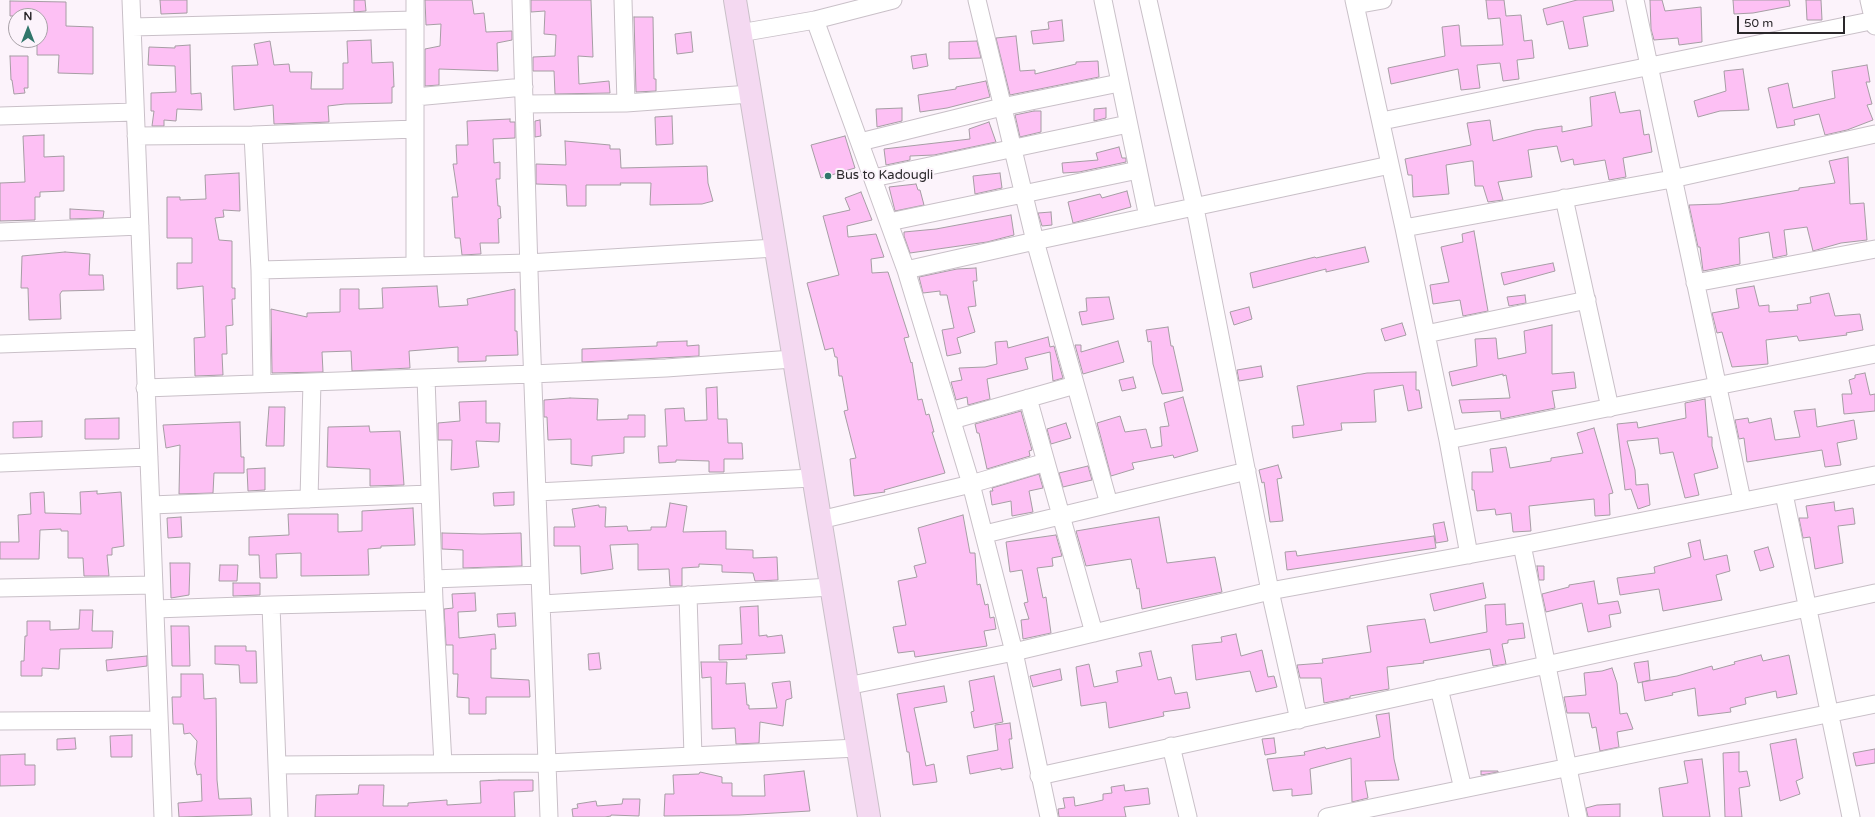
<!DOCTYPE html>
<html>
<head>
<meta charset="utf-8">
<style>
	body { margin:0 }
	#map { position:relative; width:1875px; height:817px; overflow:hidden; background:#fcf3fb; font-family:"Varela Round",sans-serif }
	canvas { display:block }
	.north { position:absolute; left:8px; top:8px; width:40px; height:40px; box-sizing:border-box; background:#fcf3fb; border:1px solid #a8a1a7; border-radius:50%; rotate:0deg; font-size:11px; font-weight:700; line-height:16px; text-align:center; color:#2a272a }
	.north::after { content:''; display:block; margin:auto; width:14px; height:18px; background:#31766b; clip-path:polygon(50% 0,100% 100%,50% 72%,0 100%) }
	.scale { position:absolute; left:1737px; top:16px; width:108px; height:18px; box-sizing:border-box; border:2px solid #2a272a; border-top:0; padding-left:5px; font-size:12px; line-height:14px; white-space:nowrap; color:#2a272a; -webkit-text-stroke:3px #fcf3fb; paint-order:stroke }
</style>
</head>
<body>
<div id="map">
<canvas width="1875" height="817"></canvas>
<div class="north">N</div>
<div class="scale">50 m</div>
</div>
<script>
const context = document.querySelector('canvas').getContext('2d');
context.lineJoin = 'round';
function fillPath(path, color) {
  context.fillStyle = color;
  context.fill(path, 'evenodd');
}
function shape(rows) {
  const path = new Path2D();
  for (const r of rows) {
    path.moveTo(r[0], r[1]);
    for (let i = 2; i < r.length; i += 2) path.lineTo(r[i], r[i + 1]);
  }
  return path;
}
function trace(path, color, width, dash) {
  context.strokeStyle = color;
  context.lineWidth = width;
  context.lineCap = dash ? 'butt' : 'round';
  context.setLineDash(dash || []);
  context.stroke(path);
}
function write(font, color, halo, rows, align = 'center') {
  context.font = font + ' "Varela Round",sans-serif';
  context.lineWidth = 4;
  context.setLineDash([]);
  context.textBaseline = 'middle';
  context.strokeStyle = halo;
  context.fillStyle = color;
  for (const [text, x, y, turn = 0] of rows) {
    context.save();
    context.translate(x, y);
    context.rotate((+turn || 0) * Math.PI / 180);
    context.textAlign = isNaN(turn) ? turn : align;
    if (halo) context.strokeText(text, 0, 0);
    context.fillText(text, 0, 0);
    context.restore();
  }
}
const building = shape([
	[160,0,187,0,187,13,161,14,160,0],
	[354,0,365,0,366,11,354,12,354,0],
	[425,0,472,0,474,14,484,13,486,32,512,31,512,40,497,43,498,71,439,69,439,85,425,86,425,49,440,46,441,24,426,25,425,0],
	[531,0,591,0,593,57,578,56,579,84,609,81,610,93,555,94,554,71,533,71,533,57,555,56,556,35,544,34,545,11,531,12,531,0],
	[1486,0,1504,0,1506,16,1521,15,1524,41,1532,40,1534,58,1517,60,1519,79,1503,81,1500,63,1477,65,1480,88,1461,90,1458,69,1391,84,1388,68,1445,56,1442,27,1459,25,1461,46,1503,45,1500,18,1488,19,1486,0],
	[1577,0,1612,0,1614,11,1583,17,1588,46,1569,49,1563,21,1547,25,1543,9,1577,0],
	[1650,0,1662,0,1665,11,1701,7,1702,42,1679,45,1678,38,1654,40,1651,29,1650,0],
	[1733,0,1789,0,1790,6,1753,13,1734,14,1733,0],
	[1806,0,1821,0,1822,20,1807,20,1806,0],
	[10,1,66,2,66,26,93,27,93,74,58,73,59,55,37,55,37,40,40,40,40,16,10,16,10,1],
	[634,17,653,17,654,79,656,79,656,91,636,92,634,17],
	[1062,20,1064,41,1033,44,1031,31,1049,29,1048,22,1062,20],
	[691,32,693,52,677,54,675,34,691,32],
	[1016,36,1020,71,1035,70,1035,74,1076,64,1076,62,1098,61,1099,77,1010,95,996,38,1016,36],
	[371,40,372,63,393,62,394,87,392,87,392,103,345,104,328,106,329,122,274,124,273,105,234,110,232,66,258,65,254,44,270,41,274,65,289,64,290,72,312,72,311,89,343,89,343,63,348,63,347,41,371,40],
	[977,41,981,58,949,59,949,42,977,41],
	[190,45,191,94,201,93,202,110,177,109,176,121,164,120,164,126,152,126,154,111,151,111,151,93,176,92,175,66,148,65,149,47,175,48,175,46,190,45],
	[926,54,928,66,913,69,911,56,926,54],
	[10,56,28,56,28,88,24,88,25,93,14,94,12,80,11,80,10,56],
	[1867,65,1870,82,1866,82,1872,104,1867,105,1873,120,1847,130,1825,135,1819,114,1794,120,1795,125,1777,128,1768,88,1788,83,1793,108,1835,98,1832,71,1867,65],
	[1743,69,1749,110,1720,111,1698,117,1694,101,1726,91,1724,71,1743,69],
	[986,81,990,97,947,108,920,112,918,95,956,89,956,87,986,81],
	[1615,92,1620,113,1640,110,1644,135,1649,134,1652,152,1623,158,1626,177,1609,180,1605,160,1574,165,1573,159,1561,162,1557,146,1528,150,1532,177,1498,182,1503,200,1488,202,1483,186,1475,186,1473,161,1471,161,1446,165,1449,194,1413,197,1412,175,1408,175,1405,159,1471,145,1467,123,1490,120,1493,141,1535,130,1562,126,1562,132,1592,126,1590,97,1615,92],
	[902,108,902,121,877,127,876,109,902,108],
	[1106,108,1106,118,1094,121,1094,109,1106,108],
	[1034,111,1041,111,1041,132,1020,137,1015,115,1034,111],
	[672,116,673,144,656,145,655,117,672,116],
	[510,119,510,122,515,122,515,138,493,139,494,163,500,162,500,179,496,179,498,206,500,206,501,218,498,219,499,243,480,243,481,254,462,255,460,238,455,238,452,197,458,197,453,164,457,164,456,145,468,145,467,121,510,119],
	[540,120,541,136,535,137,535,121,540,120],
	[989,122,996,142,934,155,910,156,910,160,886,165,884,149,970,139,969,129,989,122],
	[44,135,44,157,64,156,64,191,40,192,40,197,35,197,35,220,0,221,0,183,25,182,23,136,44,135],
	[845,136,855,168,821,178,811,145,845,136],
	[565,141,610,145,610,149,620,149,621,168,707,166,708,183,713,201,702,204,650,205,651,183,620,183,621,185,586,185,586,206,567,206,566,185,536,184,536,164,566,165,565,141],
	[1119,147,1122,158,1126,158,1126,162,1079,172,1063,173,1062,163,1098,160,1096,153,1119,147],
	[1848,157,1850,204,1864,203,1867,240,1841,243,1813,251,1807,227,1784,230,1787,255,1773,258,1769,232,1739,238,1740,264,1703,271,1700,247,1698,247,1689,205,1720,204,1799,190,1799,188,1835,183,1829,161,1848,157],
	[239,173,240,211,223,210,224,217,215,218,219,240,232,241,232,288,235,288,235,299,232,299,233,325,226,326,227,354,222,354,223,375,195,376,194,338,205,337,203,286,177,289,177,263,192,263,192,238,167,238,167,197,180,197,180,200,206,199,205,175,239,173],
	[1000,173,1002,188,975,194,973,176,1000,173],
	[916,184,918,190,920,190,924,205,895,211,889,187,916,184],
	[1127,191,1131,207,1073,223,1068,202,1100,194,1102,198,1127,191],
	[861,192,872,220,847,226,848,237,876,234,884,257,871,259,872,273,888,272,909,337,904,338,911,363,912,362,918,400,922,399,926,415,929,414,934,432,932,432,945,473,884,490,885,492,854,496,850,459,856,458,844,411,848,410,842,376,839,376,837,357,835,357,833,348,825,350,807,283,839,275,823,216,850,210,845,198,861,192],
	[70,209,104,211,103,218,70,219,70,209],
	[1051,212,1052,225,1042,226,1038,213,1051,212],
	[1011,215,1014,235,987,242,910,253,904,236,904,232,936,229,1011,215],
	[1474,231,1488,311,1463,316,1460,300,1433,304,1430,285,1449,282,1441,247,1463,242,1462,234,1474,231],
	[1365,247,1369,262,1326,272,1326,269,1253,288,1250,273,1315,257,1316,258,1365,247],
	[65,252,90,254,89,275,103,275,104,290,62,291,60,294,61,319,29,320,28,288,21,288,22,256,65,252],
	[1553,263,1555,271,1504,285,1501,273,1553,263],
	[976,268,977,281,973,281,976,306,968,307,975,332,957,338,961,353,947,356,942,330,954,328,947,295,940,295,940,291,923,293,919,277,957,269,976,268],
	[437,286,439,307,468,305,467,299,515,289,515,331,517,331,518,355,486,356,486,361,458,362,458,347,409,351,410,368,352,371,351,351,322,352,323,372,272,373,271,309,307,317,307,313,340,312,340,289,359,289,359,309,383,308,382,288,437,286],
	[1754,286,1759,306,1769,305,1769,312,1798,310,1797,305,1811,303,1810,297,1829,293,1835,316,1860,314,1863,330,1846,333,1847,335,1799,341,1797,336,1766,340,1768,364,1732,367,1722,332,1717,333,1712,313,1739,308,1736,289,1754,286],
	[1525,295,1526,303,1509,306,1507,297,1525,295],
	[1109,297,1114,319,1082,325,1079,312,1087,311,1086,298,1109,297],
	[1249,307,1252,319,1234,325,1230,312,1249,307],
	[1402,323,1406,335,1385,341,1381,329,1402,323],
	[1552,325,1552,374,1574,372,1576,388,1552,391,1555,408,1501,419,1500,411,1462,413,1459,400,1510,398,1506,375,1503,376,1503,374,1452,386,1449,372,1477,366,1475,339,1496,338,1498,359,1526,353,1524,331,1552,325],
	[1168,327,1171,346,1173,346,1183,391,1162,394,1153,364,1151,341,1148,342,1146,330,1168,327],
	[1048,337,1050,347,1054,346,1063,378,1053,381,1050,352,1025,358,1028,369,987,379,990,399,968,405,967,397,956,400,951,382,962,380,959,368,985,367,997,364,995,342,1007,341,1008,348,1048,337],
	[687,341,687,346,699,345,699,356,582,362,582,349,657,346,657,342,687,341],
	[1118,341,1124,362,1083,374,1075,345,1081,345,1081,352,1118,341],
	[1261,366,1263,377,1239,381,1237,370,1261,366],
	[1416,372,1416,390,1419,390,1422,408,1408,411,1403,385,1374,390,1376,422,1341,423,1342,430,1293,438,1292,426,1304,425,1297,386,1367,373,1416,372],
	[1865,373,1870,395,1875,394,1875,411,1844,414,1842,394,1852,394,1849,380,1855,378,1855,375,1865,373],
	[1133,377,1136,388,1122,391,1119,380,1133,377],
	[717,387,718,419,727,419,728,443,742,443,743,459,724,459,724,472,709,472,709,461,676,460,676,462,659,463,658,446,667,446,665,409,684,408,685,421,707,420,706,388,717,387],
	[1183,397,1198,451,1174,458,1173,455,1132,463,1134,469,1111,476,1097,423,1120,416,1125,432,1146,429,1151,448,1162,446,1160,427,1169,426,1164,403,1183,397],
	[570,398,598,399,597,420,628,419,628,415,645,415,645,437,624,437,624,453,592,456,592,466,571,464,571,439,548,440,547,417,544,417,544,400,570,398],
	[1705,399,1708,437,1712,437,1712,446,1718,468,1694,474,1699,495,1685,498,1673,452,1660,454,1658,438,1627,441,1635,470,1636,485,1648,484,1650,505,1638,509,1631,489,1625,490,1617,424,1637,422,1638,428,1686,418,1685,403,1705,399],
	[486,401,486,423,500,423,499,442,476,441,479,467,451,470,452,440,438,440,438,423,460,421,459,402,486,401],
	[269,407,285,407,284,446,266,446,269,407],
	[1815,409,1817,427,1854,420,1857,439,1837,443,1841,465,1825,467,1822,450,1747,462,1744,438,1739,439,1735,420,1748,418,1749,423,1771,418,1775,440,1800,437,1794,411,1815,409],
	[1021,411,1032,450,1029,451,1030,456,987,469,979,433,977,433,975,424,1021,411],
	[119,418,119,439,85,439,85,419,119,418],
	[42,421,42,437,13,438,13,422,42,421],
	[240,422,241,457,244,457,244,473,214,473,213,493,179,494,180,445,166,448,163,425,240,422],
	[1066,423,1071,438,1051,444,1047,429,1066,423],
	[369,426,370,432,400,431,404,485,370,486,370,469,327,467,328,427,369,426],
	[1594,428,1613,493,1609,494,1610,515,1595,516,1594,499,1529,506,1531,531,1513,532,1511,513,1496,515,1495,509,1477,511,1474,490,1472,490,1472,472,1493,472,1490,449,1506,447,1510,468,1551,461,1551,458,1583,453,1577,433,1594,428],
	[1278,465,1282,478,1277,479,1283,521,1270,522,1264,482,1262,483,1259,470,1278,465],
	[1088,466,1092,480,1063,487,1059,473,1088,466],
	[265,468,265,490,248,491,247,469,265,468],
	[1039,474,1043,488,1029,491,1033,512,1012,516,1011,501,992,505,990,491,993,491,992,488,1039,474],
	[97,491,97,494,121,492,124,546,112,548,112,555,107,555,109,576,84,576,83,558,68,558,68,531,61,531,61,529,40,530,39,559,0,559,0,542,19,542,18,515,31,514,30,493,44,492,45,513,81,514,80,492,97,491],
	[514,492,514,505,494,506,493,493,514,492],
	[1834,502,1835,511,1853,508,1855,524,1838,526,1843,563,1815,569,1810,537,1803,538,1799,518,1808,518,1806,506,1834,502],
	[670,503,687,506,683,532,726,531,726,549,753,550,753,558,777,557,778,580,755,581,753,573,722,572,722,565,699,564,699,567,682,568,682,586,670,586,669,569,638,570,638,544,610,545,613,569,581,574,580,546,554,546,554,527,575,527,572,509,599,505,599,507,606,507,605,527,627,526,628,531,651,530,651,527,666,527,670,503],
	[413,508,415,545,381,546,381,548,368,549,369,575,301,576,301,553,276,554,277,578,260,578,259,555,249,555,249,537,289,535,288,514,338,514,338,532,362,531,362,511,413,508],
	[963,515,970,553,975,553,977,585,980,584,985,605,988,604,990,618,994,617,996,629,984,631,987,646,915,657,914,651,898,653,893,627,906,625,898,581,917,577,914,566,926,563,918,528,963,515],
	[181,517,182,537,168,538,167,518,181,517],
	[1159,517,1167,563,1215,557,1222,592,1142,609,1139,588,1137,589,1131,559,1086,566,1076,531,1159,517],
	[1444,522,1448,541,1436,543,1433,524,1444,522],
	[442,533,482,534,521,533,522,566,463,568,463,550,442,549,442,533],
	[1056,535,1062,556,1052,558,1053,566,1037,568,1043,598,1046,597,1051,633,1023,639,1021,620,1029,619,1024,603,1028,602,1022,570,1010,572,1006,542,1056,535],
	[1434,536,1436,548,1287,570,1285,552,1296,551,1297,556,1434,536],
	[1700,540,1704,560,1727,555,1730,571,1716,575,1722,600,1663,611,1659,589,1620,595,1617,578,1655,573,1654,567,1691,557,1688,543,1700,540],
	[1768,547,1774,567,1760,571,1754,551,1768,547],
	[170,563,190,563,189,595,171,598,170,563],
	[220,565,238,565,237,581,219,581,220,565],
	[1537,566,1544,566,1544,580,1539,580,1537,566],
	[1594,581,1598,604,1618,601,1621,613,1609,615,1611,627,1588,632,1582,603,1546,612,1542,594,1569,587,1569,585,1594,581],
	[233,583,260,583,260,595,233,596,233,583],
	[1483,583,1486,598,1434,611,1430,594,1483,583],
	[475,593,476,611,458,612,459,638,495,634,496,649,491,649,491,678,529,680,530,697,486,697,486,714,469,714,469,698,457,697,458,674,453,674,453,645,446,645,444,609,453,608,452,594,475,593],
	[1505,604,1506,625,1523,623,1525,638,1508,640,1508,643,1502,644,1506,664,1493,666,1490,649,1423,661,1424,663,1387,667,1389,689,1350,696,1350,698,1324,703,1321,678,1300,678,1297,665,1323,663,1322,659,1371,652,1367,626,1425,619,1430,643,1487,632,1485,605,1505,604],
	[758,606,759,636,767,635,767,637,782,635,785,653,746,655,747,659,719,660,719,645,742,644,740,607,758,606],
	[80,610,93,610,92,631,113,631,112,648,60,649,59,669,42,668,42,676,21,676,21,661,24,661,25,636,27,636,27,621,50,621,50,630,79,629,80,610],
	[515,613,516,626,498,627,497,614,515,613],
	[171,626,189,626,190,666,172,666,171,626],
	[1236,634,1241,656,1262,650,1268,677,1274,676,1277,687,1256,692,1250,671,1196,680,1192,645,1222,642,1221,637,1236,634],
	[215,646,246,646,246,651,256,651,257,683,240,683,239,665,215,664,215,646],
	[1151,651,1158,680,1171,677,1175,694,1187,692,1190,708,1163,712,1164,716,1109,728,1106,702,1081,706,1076,667,1089,664,1094,687,1118,682,1116,671,1142,666,1139,653,1151,651],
	[599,653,601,669,589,670,588,654,599,653],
	[1761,655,1763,661,1789,655,1797,694,1777,698,1776,691,1745,698,1746,704,1730,708,1731,712,1698,716,1695,688,1672,693,1673,695,1645,701,1642,682,1677,676,1712,666,1713,670,1735,664,1734,662,1761,655],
	[147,656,147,666,107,671,106,660,147,656],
	[1648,661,1650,680,1638,683,1634,663,1648,661],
	[701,662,727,662,726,684,745,683,747,705,749,705,749,709,777,708,772,683,790,681,792,698,786,700,783,726,760,722,759,743,736,744,735,728,712,729,711,677,702,678,701,662],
	[1612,668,1617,683,1620,714,1627,713,1633,729,1617,732,1619,747,1600,751,1596,727,1592,728,1589,713,1567,713,1564,697,1586,695,1584,673,1602,671,1612,668],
	[1060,669,1062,680,1033,687,1030,676,1060,669],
	[181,674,203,674,204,699,216,698,217,780,219,799,251,798,252,815,179,817,178,803,202,801,201,774,197,775,195,764,197,741,190,733,184,734,183,724,173,724,172,697,181,697,181,674],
	[994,676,1003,722,974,728,971,712,974,711,969,681,994,676],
	[944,686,947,702,914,708,926,766,934,764,937,782,913,785,909,752,907,752,897,694,944,686],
	[1389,713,1394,759,1399,780,1365,781,1368,798,1352,802,1351,758,1310,769,1312,794,1292,796,1292,789,1273,791,1267,759,1305,755,1304,752,1325,747,1326,749,1380,737,1376,715,1389,713],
	[1010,723,1012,739,1009,739,1013,768,1001,770,1001,768,970,774,967,756,998,750,995,725,1010,723],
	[132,735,132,757,111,757,110,736,132,735],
	[75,738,76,749,57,750,57,739,75,738],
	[1274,738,1276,753,1265,755,1262,739,1274,738],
	[1796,739,1803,778,1796,781,1800,794,1780,801,1770,744,1796,739],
	[1875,749,1875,763,1856,766,1853,753,1875,749],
	[1739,752,1739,772,1747,771,1750,786,1739,788,1742,817,1725,817,1723,753,1739,752],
	[25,754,25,765,35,765,35,785,0,786,0,755,25,754],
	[1702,759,1710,817,1663,817,1659,788,1688,783,1684,761,1702,759],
	[804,771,810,811,739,815,664,816,665,794,674,794,673,775,699,774,700,772,722,777,722,783,732,783,732,796,765,796,764,775,804,771],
	[1481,771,1498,771,1498,772,1481,775,1481,771],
	[499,780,533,780,533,791,514,792,515,817,315,817,316,795,358,794,359,785,384,785,383,806,408,806,408,803,447,800,447,805,481,803,480,781,499,780],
	[1124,785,1125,791,1148,788,1150,804,1124,807,1126,817,1059,817,1058,809,1065,808,1063,798,1074,797,1075,806,1090,803,1103,800,1103,794,1112,793,1111,787,1124,785],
	[623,799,640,799,639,816,611,815,611,816,605,817,573,817,572,809,578,808,577,804,596,801,597,806,622,804,623,799],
	[1620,804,1620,817,1588,817,1586,808,1597,805,1620,804]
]);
fillPath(building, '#fdc0f4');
trace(building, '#a69da4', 1);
const street = shape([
	[131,0,163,817],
	[415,0,415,266,528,263,775,248],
	[521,0,530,304,549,817],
	[623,0,626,103],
	[977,0,1035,241,1109,504],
	[1103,0,1148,217],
	[1148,0,1195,208,1270,591,1299,720],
	[1354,0,1404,228,1448,440,1469,555],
	[1635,0,1742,500],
	[1869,0,1875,26],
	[1355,5,1383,0],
	[815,20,906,270,971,484,1014,652,1049,817],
	[132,27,415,20],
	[740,33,815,20,893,0],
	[415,97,524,87],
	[525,104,626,103,750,94],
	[0,116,135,112],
	[1382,121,1875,20],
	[253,135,260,270,262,383],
	[136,136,253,135,415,129],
	[860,142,1002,107,1119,83],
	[873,178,1128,124],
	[1564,198,1610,408],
	[889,222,1138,170],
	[1404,228,1672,179,1875,134],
	[0,232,140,226],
	[260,270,415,266],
	[906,270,1035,241,1390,165],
	[1695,283,1875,249],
	[1426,334,1587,300],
	[0,344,144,339],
	[426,378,434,601],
	[145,388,532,374,666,368,793,359],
	[1028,398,1094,633],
	[952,420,1075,385],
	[1448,440,1875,354],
	[0,463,149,457],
	[537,492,812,478],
	[1784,494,1851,817],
	[309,499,312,382],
	[151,505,430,494],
	[820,520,971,484,1046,462],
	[985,534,1247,471],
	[1522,545,1578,817],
	[433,579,540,575],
	[0,588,154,585],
	[688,595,693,756],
	[542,604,831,587],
	[271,605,434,601,443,764],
	[155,609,271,605,277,765],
	[847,686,1014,652,1270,591,1522,545,1875,475],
	[1439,688,1463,789],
	[0,721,159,720],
	[1171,746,1188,817],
	[1039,776,1875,593],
	[279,817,277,765,548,763,857,748],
	[1327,817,1875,704]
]);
const secondary = shape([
	[735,0,869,817]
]);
trace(street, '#c9c0c8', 19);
trace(secondary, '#c9c0c8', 24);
trace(street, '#fff', 17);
trace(secondary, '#f4d9f1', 22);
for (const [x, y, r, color] of [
	[828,176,4,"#31766b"]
]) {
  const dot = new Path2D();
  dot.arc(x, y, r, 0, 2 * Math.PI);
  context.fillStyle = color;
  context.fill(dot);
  trace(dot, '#fcf3fb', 1.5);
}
write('13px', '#2a272a', '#fcf3fb', [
	["Bus to Kadougli",836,176]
], 'left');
</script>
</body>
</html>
